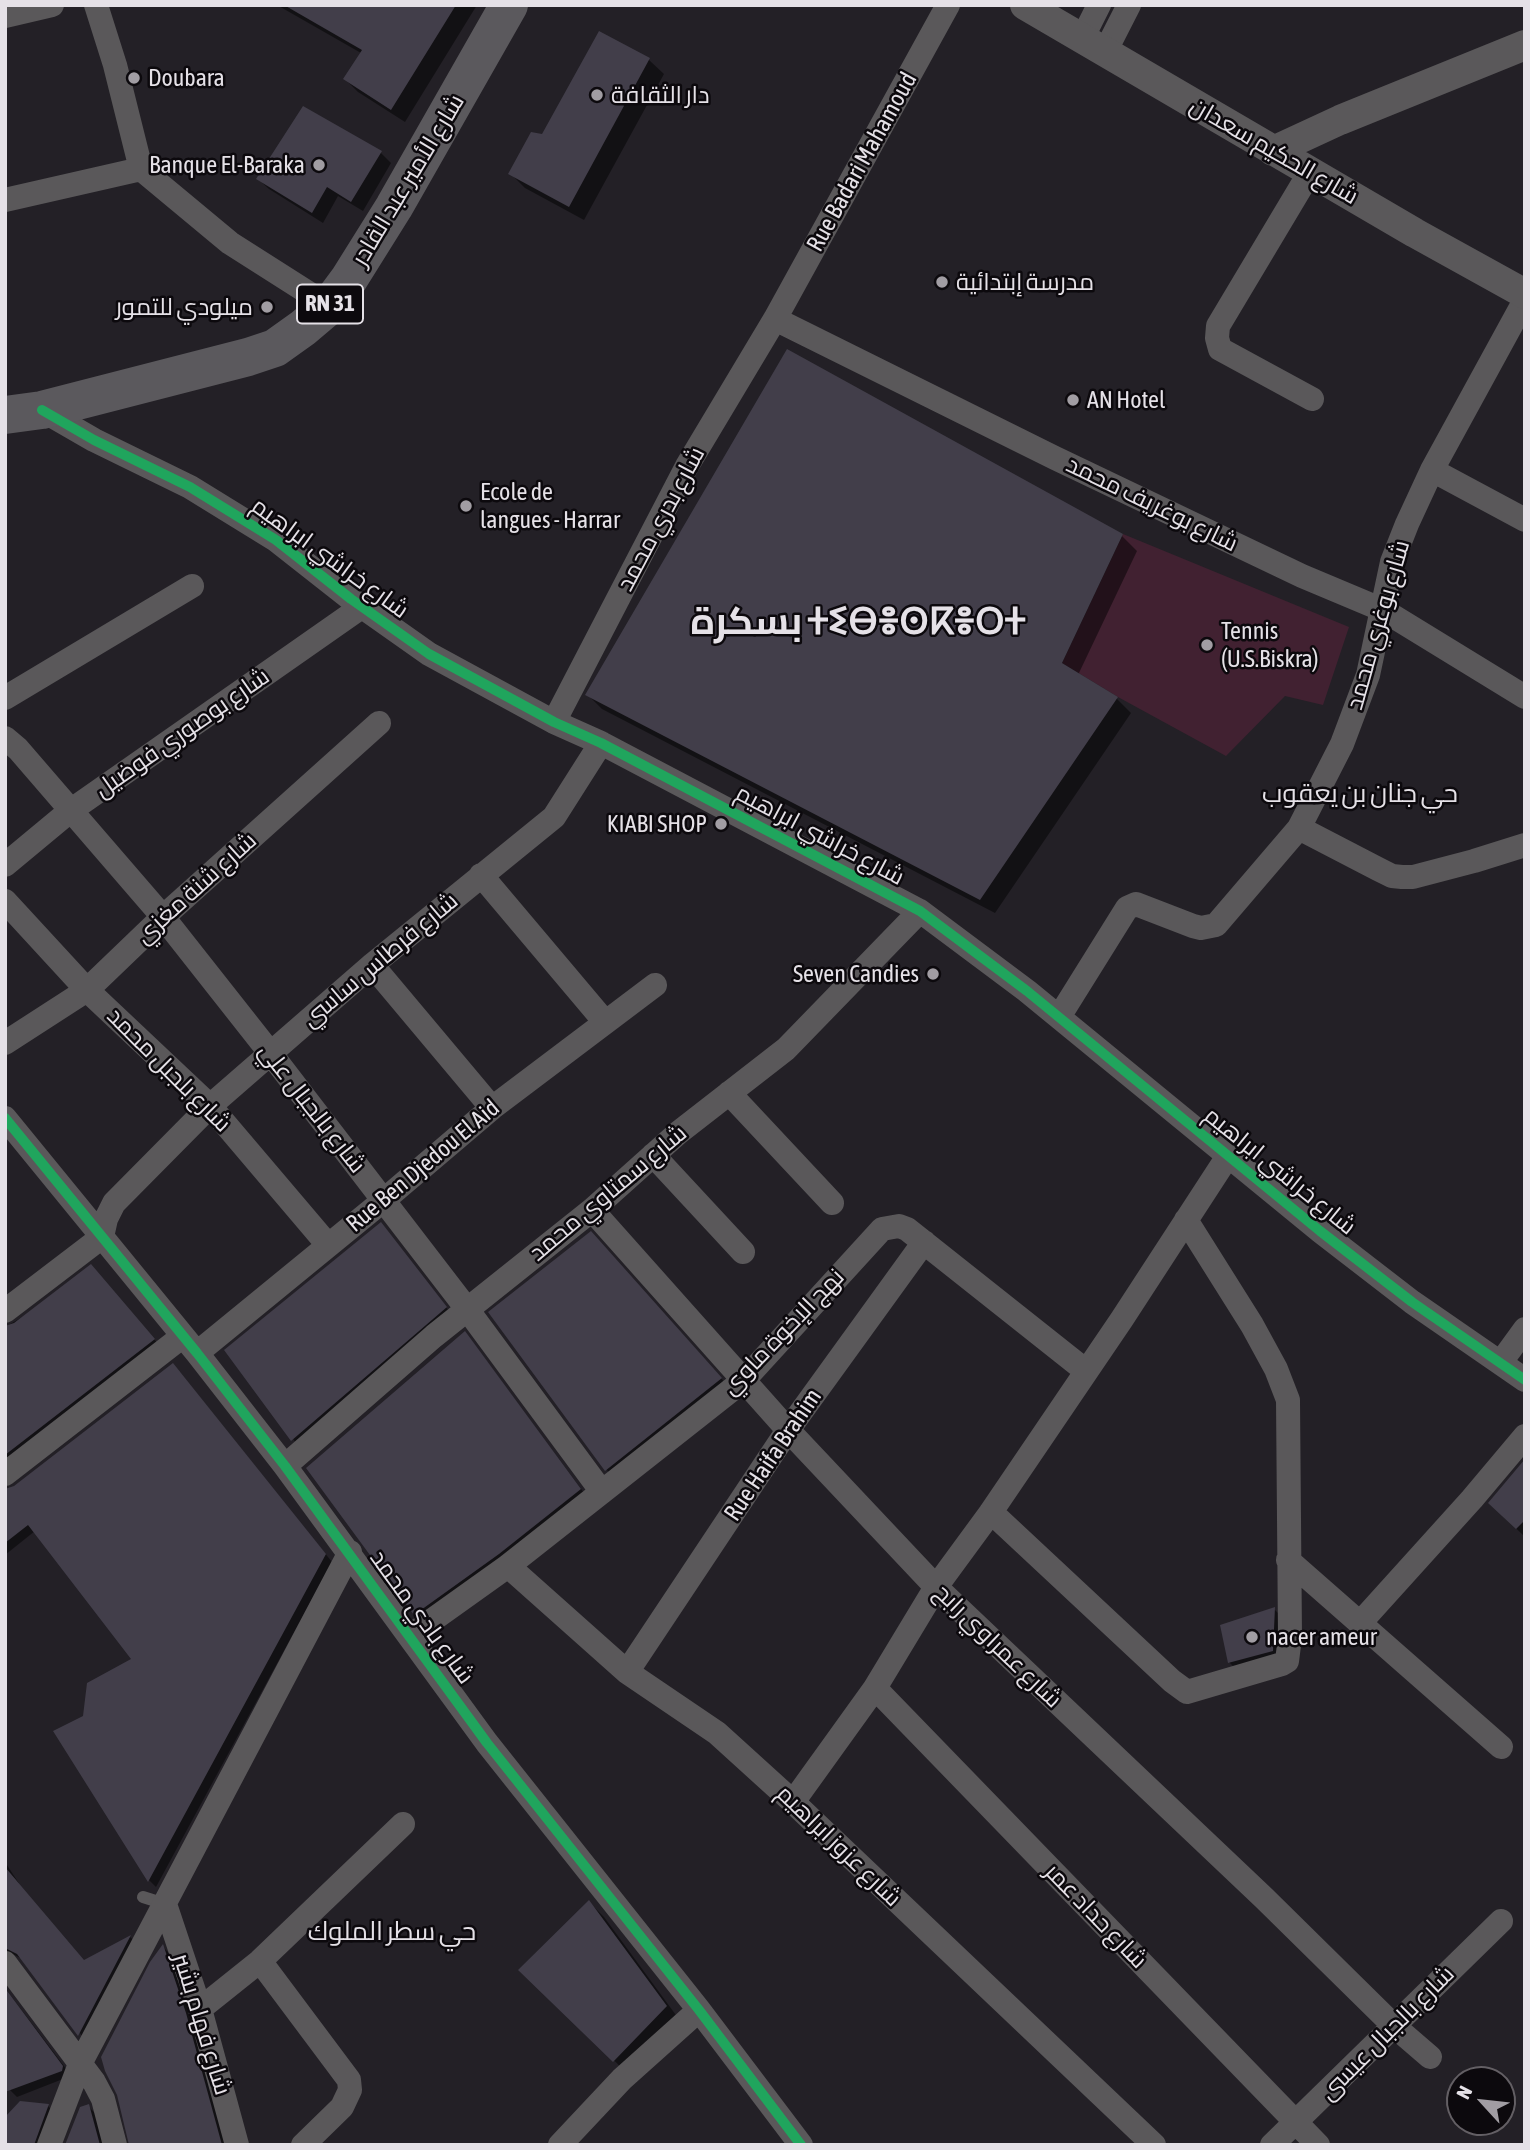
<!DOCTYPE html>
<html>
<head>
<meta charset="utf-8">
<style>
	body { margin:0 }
	#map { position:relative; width:1530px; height:2150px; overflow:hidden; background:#232026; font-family:"Asap Condensed",sans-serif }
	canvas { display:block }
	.frame { position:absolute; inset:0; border:7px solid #e5e1e7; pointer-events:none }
	.north { position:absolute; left:1446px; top:2066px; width:70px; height:70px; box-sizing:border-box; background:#0c090d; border:2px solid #635f64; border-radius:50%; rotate:297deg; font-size:19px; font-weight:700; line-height:28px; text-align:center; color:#e5e1e7 }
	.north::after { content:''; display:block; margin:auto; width:24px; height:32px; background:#a19da3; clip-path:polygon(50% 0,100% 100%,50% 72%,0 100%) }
</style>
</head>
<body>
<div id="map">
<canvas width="1530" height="2150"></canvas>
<div class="frame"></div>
<div class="north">N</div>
</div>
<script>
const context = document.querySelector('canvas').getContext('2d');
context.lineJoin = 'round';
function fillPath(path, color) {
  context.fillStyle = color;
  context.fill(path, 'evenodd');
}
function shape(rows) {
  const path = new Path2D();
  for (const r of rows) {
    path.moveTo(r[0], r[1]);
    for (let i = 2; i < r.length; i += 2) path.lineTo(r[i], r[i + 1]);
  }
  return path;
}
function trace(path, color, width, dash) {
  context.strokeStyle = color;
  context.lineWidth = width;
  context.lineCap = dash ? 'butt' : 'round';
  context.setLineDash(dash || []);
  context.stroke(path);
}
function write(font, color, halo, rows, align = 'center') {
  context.font = font + ' "Asap Condensed",Cairo,"Noto Sans Tifinagh",sans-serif';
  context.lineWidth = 5;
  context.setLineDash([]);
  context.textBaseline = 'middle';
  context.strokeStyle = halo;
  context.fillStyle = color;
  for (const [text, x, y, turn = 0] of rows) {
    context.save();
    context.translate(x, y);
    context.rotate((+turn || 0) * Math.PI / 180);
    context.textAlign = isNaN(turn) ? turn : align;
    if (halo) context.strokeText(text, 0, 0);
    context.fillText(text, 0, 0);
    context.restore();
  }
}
fillPath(shape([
	[1123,534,1349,627,1323,705,1285,696,1226,756,1118,697,1062,663]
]), '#412131');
fillPath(shape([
	[277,5,477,5,405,122,358,92,345,79,361,53],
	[600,33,649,60,664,74,584,220,525,188,510,173,543,136],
	[380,152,391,163,363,211,338,196,323,223,269,189,258,179],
	[788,351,1122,536,1137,551,1078,675,1117,699,1131,713,995,913,602,709,587,694],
	[387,1231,452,1315,299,1447,227,1350],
	[598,1240,728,1386,613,1476,606,1469],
	[97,1274,161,1347,5,1467,5,1327],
	[471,1340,587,1497,422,1621,415,1614],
	[180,1372,332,1562,156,1887,149,1880,56,1732,85,1717,133,1660,35,1531,5,1555,5,1490,15,1487],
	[1525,1462,1525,1537,1490,1503],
	[1274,1609,1281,1616,1279,1658,1236,1669,1229,1662],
	[5,1862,22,1888,84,1962,130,1937,137,1943,86,2041,23,1959,12,1954,5,1957],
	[589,1902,604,1917,681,2022,629,2075,521,1970],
	[163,1947,169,1953,192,2022,226,2145,131,2145],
	[5,1988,70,2074,68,2077,17,2097,10,2090],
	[48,2106,55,2113,43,2145,5,2145],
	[88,2106,95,2113,105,2145,66,2145]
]), '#0007');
fillPath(shape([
	[284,5,456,5,391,110,343,79,362,50],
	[599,31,650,58,569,207,508,174,531,132,542,134],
	[303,106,382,151,351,202,327,187,312,213,256,179],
	[787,349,1123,534,1062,663,1118,697,980,900,585,695],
	[381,1222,447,1307,291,1441,224,1350],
	[591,1231,722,1378,605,1471,488,1312],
	[91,1264,155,1339,5,1455,5,1326,14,1323],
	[465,1331,581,1489,499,1554,414,1615,306,1468],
	[173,1363,326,1554,148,1882,53,1731,83,1716,87,1683,131,1659,28,1525,5,1543,5,1489,14,1486],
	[1525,1459,1525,1520,1516,1529,1488,1503],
	[1275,1607,1273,1651,1228,1663,1220,1625],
	[5,1867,84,1960,131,1935,78,2036,17,1954,5,1948],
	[589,1900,667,2006,613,2062,518,1970],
	[163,1944,186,2013,222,2145,129,2145,117,2095,105,2071,101,2057,150,1962],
	[5,1988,63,2066,62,2071,5,2092],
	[20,2101,49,2104,34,2145,5,2145,5,2117],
	[89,2104,100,2145,65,2145,80,2107]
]), '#423e4a');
trace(shape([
	[143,1897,165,1904]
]), '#5a585a', 12);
trace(shape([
	[96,5,115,65,141,169,230,243,329,306],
	[5,16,52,5],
	[1082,39,1099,5],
	[1105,52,1129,5],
	[1310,172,1218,326,1217,338,1220,349,1312,399],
	[5,200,141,169],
	[775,319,1055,458,1302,576,1383,610,1525,697],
	[42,410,94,440,190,487,276,540,351,599,429,654,554,722,601,743,920,911,1027,991,1320,1231,1412,1302,1525,1380],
	[1432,470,1525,520],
	[5,698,192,586],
	[554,722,687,466,775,319,948,5],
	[5,738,18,749,163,917,271,1054,467,1309,602,1492],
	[1299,828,1378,869,1392,876,1402,877,1413,877,1474,861,1525,845],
	[5,865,70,811,363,606],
	[481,875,605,1022],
	[5,901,87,990,210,1106,328,1245],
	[372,965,492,1108],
	[1059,1017,1127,908,1136,904,1193,926,1201,928,1216,925,1299,828,1342,744,1368,675,1392,562,1407,524,1432,470,1525,300],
	[5,1043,87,990,163,917,379,723],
	[729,1093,832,1203],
	[5,1118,197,1353,285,1466,487,1743,699,2010,801,2145],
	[653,1155,743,1252],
	[592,1210,788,1430,936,1587,1264,1898,1394,2026,1430,2057],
	[5,1311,102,1237,106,1219,114,1203,210,1106,372,965,554,817,601,743],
	[197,1353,384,1200,492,1108,655,985],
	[1501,1362,1525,1329],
	[285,1466,434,1336,592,1210,678,1133,786,1049,920,911],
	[5,1474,183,1336],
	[991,1512,1172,1681,1187,1692,1282,1664,1287,1661,1290,1637,1288,1400,1276,1369,1252,1325,1186,1220],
	[1288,1560,1501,1747],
	[508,1566,627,1672,717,1733,793,1802,1154,2145],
	[1360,1623,1472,1499,1525,1436],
	[410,1636,508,1566,744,1380,882,1229,899,1226,907,1229,1086,1371],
	[627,1672,788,1430,924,1242],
	[875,1688,1318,2145],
	[793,1802,875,1688,936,1587,991,1512,1122,1319,1228,1156],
	[165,1904,200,2009,237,2145],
	[260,1961,349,2080,350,2090,342,2107,303,2145],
	[5,1963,94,2082,103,2099,115,2145],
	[200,2009,260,1961,403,1824],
	[49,2145,80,2064,350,1552],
	[560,2145,622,2079,699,2010],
	[1272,2145,1501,1921]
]), '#5a585a', 24);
trace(shape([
	[1025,5,1415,233,1525,294],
	[1273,151,1340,120,1525,45]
]), '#5a585a', 30);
trace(shape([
	[5,415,42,410,248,357,275,348,303,328,329,306,349,279,394,207,509,5]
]), '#5b595d', 38);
trace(shape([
	[42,410,94,440,190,487,276,540,351,599,429,654,554,722,601,743,920,911,1027,991,1320,1231,1412,1302,1525,1380],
	[5,1118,197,1353,285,1466,487,1743,699,2010,801,2145]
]), '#20a55d', 10);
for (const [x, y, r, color] of [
	[134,78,7,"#a19da3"],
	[597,95,7,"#a19da3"],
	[319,165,7,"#a19da3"],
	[942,282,7,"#a19da3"],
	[267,307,7,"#a19da3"],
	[1073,400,7,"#a19da3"],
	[466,506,7,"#a19da3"],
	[1207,645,7,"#a19da3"],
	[721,824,7,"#a19da3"],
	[933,974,7,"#a19da3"],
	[1252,1637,7,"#a19da3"]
]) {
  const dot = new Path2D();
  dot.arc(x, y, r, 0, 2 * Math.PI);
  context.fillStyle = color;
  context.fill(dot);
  trace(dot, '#0c090d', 2.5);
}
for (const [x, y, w] of [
	[330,304,66]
]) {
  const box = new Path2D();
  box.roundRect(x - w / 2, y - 19.5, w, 39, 5);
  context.fillStyle = '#0c090d';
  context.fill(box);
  trace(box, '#e5e1e7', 2);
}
write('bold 23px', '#e5e1e7', null, [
	["RN 31",330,304]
]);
write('24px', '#e5e1e7', '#0c090d', [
	["Doubara",148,78],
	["دار الثقافة",611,95],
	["Banque El-Baraka",305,165,"right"],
	["مدرسة إبتدائية",956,282],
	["ميلودي للتمور",253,307,"right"],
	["AN Hotel",1087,400],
	["Ecole de",480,492],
	["langues - Harrar",480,520],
	["Tennis",1221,631],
	["(U.S.Biskra)",1221,659],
	["KIABI SHOP",707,824,"right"],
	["Seven Candies",919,974,"right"],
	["nacer ameur",1266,1637]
], 'left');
write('24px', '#e5e1e7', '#0c090d', [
	["شارع الحكيم سعدان",1274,151,30],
	["Rue Badari Mahamoud",862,162,-61],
	["شارع الأمير عبد القادر",408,180,-59],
	["شارع بوغريف محمد",1152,504,26],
	["شارع بدري محمد",661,519,-62],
	["شارع خراشي ابراهيم",330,558,36],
	["شارع بوغري محمد",1378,625,-74],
	["شارع بوصوري فوضيل",182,733,-35],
	["شارع خراشي ابراهيم",820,835,28],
	["شارع شنة مغزي",196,888,-42],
	["شارع فرطاس ساسي",380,960,-40],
	["شارع بلجبل محمد",169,1070,45],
	["شارع بالجبال علي",312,1108,52],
	["Rue Ben Djedou El Aid",423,1166,-40],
	["شارع خراشي ابراهيم",1280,1171,39],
	["شارع سمتاوي محمد",608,1193,-40],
	["نهج الإخوة ماوي",783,1332,-46],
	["Rue Haifa Brahim",773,1455,-56],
	["شارع بادي محمد",422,1617,54],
	["شارع عمراوي رابح",998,1646,44],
	["شارع عزوز ابراهيم",839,1846,44],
	["شارع حداد عمر",1096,1916,46],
	["شارع فهام بشير",202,2024,73],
	["شارع بالجبال عيسى",1387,2033,-45]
]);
write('26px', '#e5e1e7', '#0c090d', [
	["حي جنان بن يعقوب",1360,794],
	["حي سطر الملوك",392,1932]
]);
write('bold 38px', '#e5e1e7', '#0c090d', [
	["بسكرة ⵜⵉⴱⴻⵙⴽⴻⵔⵜ",858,622]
]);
</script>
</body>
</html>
